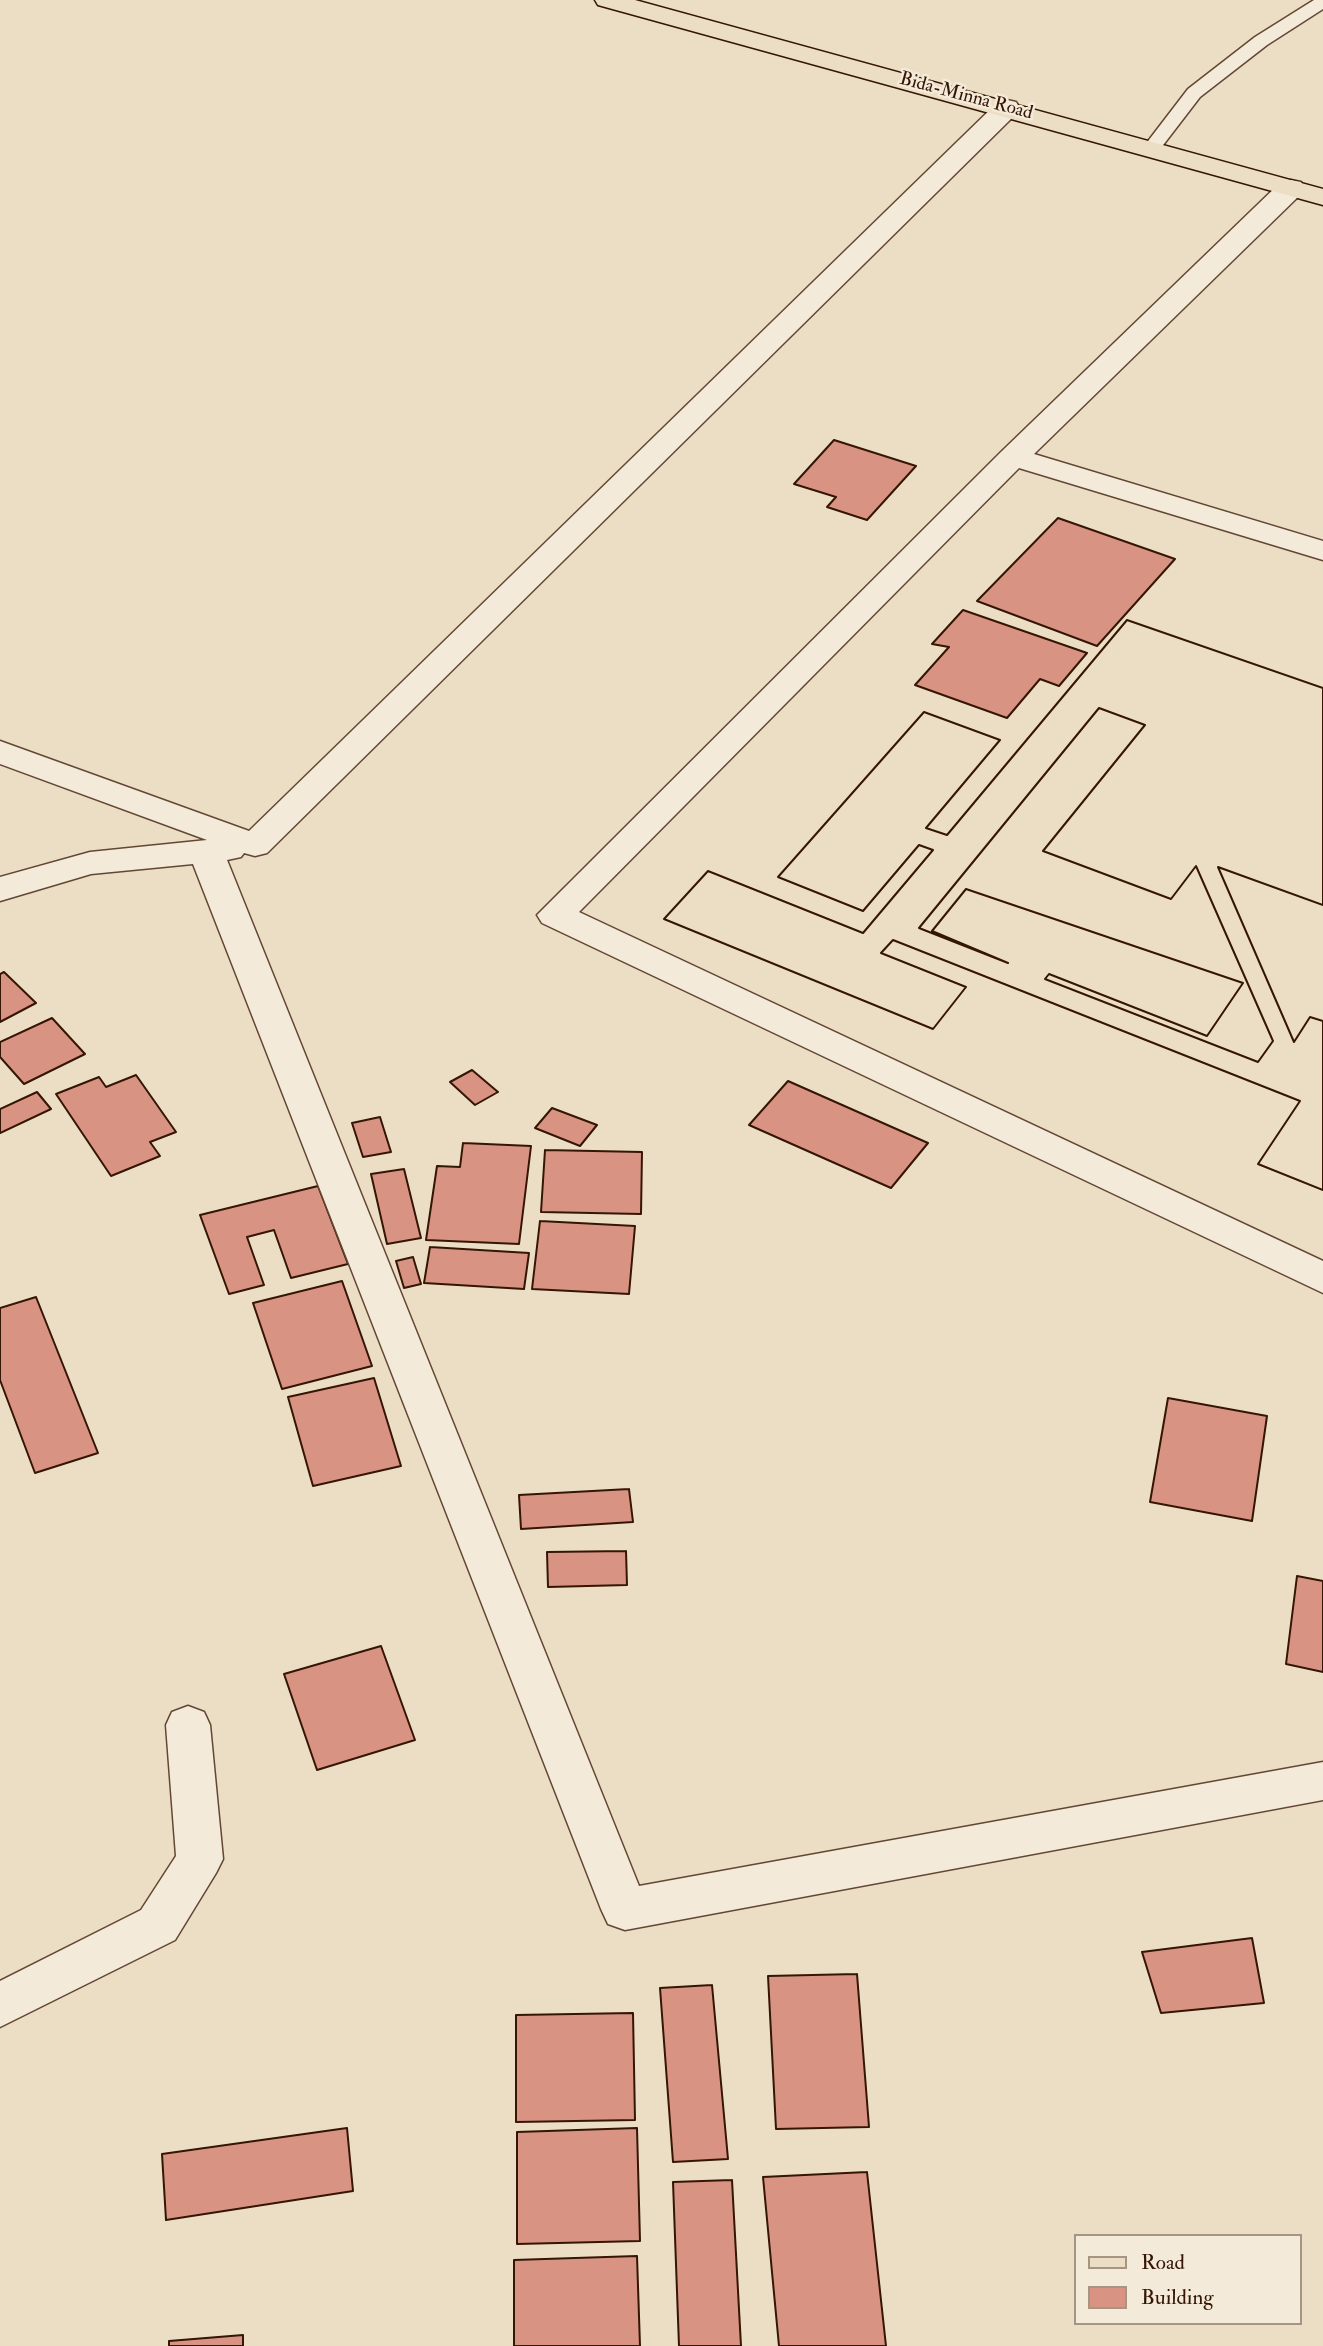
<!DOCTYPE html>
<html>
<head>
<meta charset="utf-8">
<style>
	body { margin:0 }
	#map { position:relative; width:1323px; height:2346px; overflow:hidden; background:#ecdec4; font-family:"IM FELL Double Pica",serif }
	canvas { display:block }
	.legend { position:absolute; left:1074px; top:2234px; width:228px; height:91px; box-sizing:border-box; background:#f3ead9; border:2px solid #a79584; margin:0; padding:9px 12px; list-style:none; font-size:21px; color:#351504 }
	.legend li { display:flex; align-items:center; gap:14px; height:35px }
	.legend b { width:35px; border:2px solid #a79584 }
</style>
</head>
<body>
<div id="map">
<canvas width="1323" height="2346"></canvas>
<ul class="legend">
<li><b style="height:9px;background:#ecdec4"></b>Road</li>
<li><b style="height:19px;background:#d99383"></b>Building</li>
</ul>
</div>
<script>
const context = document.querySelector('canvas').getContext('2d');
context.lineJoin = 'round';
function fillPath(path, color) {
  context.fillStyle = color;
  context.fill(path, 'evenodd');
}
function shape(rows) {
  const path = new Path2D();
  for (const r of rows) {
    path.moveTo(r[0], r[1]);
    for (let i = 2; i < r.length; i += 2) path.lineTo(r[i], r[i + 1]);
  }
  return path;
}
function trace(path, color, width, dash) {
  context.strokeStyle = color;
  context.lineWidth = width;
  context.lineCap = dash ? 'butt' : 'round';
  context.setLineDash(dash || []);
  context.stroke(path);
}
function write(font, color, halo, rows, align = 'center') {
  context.font = font + ' "IM FELL Double Pica",serif';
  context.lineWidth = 5;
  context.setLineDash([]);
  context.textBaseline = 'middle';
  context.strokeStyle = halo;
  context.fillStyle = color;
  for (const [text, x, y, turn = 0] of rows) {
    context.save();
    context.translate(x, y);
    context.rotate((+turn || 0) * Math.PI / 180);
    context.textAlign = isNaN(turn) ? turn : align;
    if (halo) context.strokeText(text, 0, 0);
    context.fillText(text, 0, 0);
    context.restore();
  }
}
const building = shape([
	[834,440,916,466,867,520,827,507,836,497,794,484,834,440],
	[1058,518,1175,559,1097,646,977,601,1058,518],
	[963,610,1087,653,1059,686,1040,679,1007,718,915,685,949,647,932,644,963,610],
	[1127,620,1323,688,1323,905,1218,867,1294,1042,1310,1017,1323,1021,1323,1190,1258,1164,1300,1101,893,940,881,953,966,987,933,1029,664,919,708,871,863,933,933,850,919,845,863,911,778,877,924,712,1000,740,926,828,947,835,1127,620],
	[1099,708,1145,725,1043,851,1171,899,1196,866,1273,1041,1258,1062,1045,979,1049,974,1207,1036,1243,983,966,889,932,931,1008,963,919,928,1099,708],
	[1127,620,1323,688,1323,905,1218,867,1294,1042,1310,1017,1323,1021,1323,1190,1258,1164,1300,1101,893,940,881,953,966,987,933,1029,664,919,708,871,863,933,933,850,919,845,863,911,778,877,924,712,1000,740,926,828,947,835,1127,620],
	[1099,708,1145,725,1043,851,1171,899,1196,866,1273,1041,1258,1062,1045,979,1049,974,1207,1036,1243,983,966,889,932,931,1008,963,919,928,1099,708],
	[4,972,36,1003,0,1022,0,974,4,972],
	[52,1018,85,1054,24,1084,0,1057,0,1042,52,1018],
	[472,1070,498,1092,475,1105,450,1082,472,1070],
	[136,1075,176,1132,150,1142,160,1156,111,1176,56,1094,99,1077,106,1087,136,1075],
	[788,1081,928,1143,891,1188,749,1125,788,1081],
	[37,1092,51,1109,0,1133,0,1109,37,1092],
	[552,1108,597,1125,580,1146,535,1128,552,1108],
	[380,1117,391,1152,363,1157,352,1123,380,1117],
	[463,1143,531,1146,519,1244,426,1240,437,1166,460,1167,463,1143],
	[545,1150,642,1152,641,1214,541,1212,545,1150],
	[404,1169,421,1238,387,1244,371,1174,404,1169],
	[318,1186,348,1264,291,1278,274,1230,247,1237,264,1285,229,1294,200,1215,318,1186],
	[540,1221,635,1226,629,1294,532,1289,540,1221],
	[430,1247,529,1253,524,1289,424,1283,430,1247],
	[413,1257,421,1284,404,1288,396,1261,413,1257],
	[342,1281,372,1366,282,1389,253,1303,342,1281],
	[36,1297,98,1453,35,1473,0,1380,0,1308,36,1297],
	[374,1378,401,1466,313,1486,288,1397,374,1378],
	[1168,1398,1267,1416,1252,1521,1150,1502,1168,1398],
	[629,1489,633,1522,521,1529,519,1495,629,1489],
	[626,1551,627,1585,548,1587,547,1552,626,1551],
	[1297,1576,1323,1581,1323,1672,1286,1664,1297,1576],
	[381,1646,415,1740,317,1770,284,1674,381,1646],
	[1252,1938,1264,2003,1161,2013,1142,1952,1252,1938],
	[857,1974,869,2127,776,2129,768,1976,857,1974],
	[712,1985,728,2159,673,2162,660,1988,712,1985],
	[633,2013,635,2120,516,2122,516,2015,633,2013],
	[347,2128,353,2191,166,2220,162,2154,347,2128],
	[637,2128,640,2241,517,2244,517,2132,637,2128],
	[867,2172,886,2346,779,2346,763,2177,867,2172],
	[732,2180,741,2346,679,2346,673,2182,732,2180],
	[637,2256,640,2346,514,2346,514,2260,637,2256],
	[243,2335,243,2346,169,2346,169,2341,243,2335]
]);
fillPath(building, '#d99383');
trace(building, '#351504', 2);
const service = shape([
	[1314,0,1323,0,1323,9,1267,45,1200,97,1157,153,1145,153,1142,149,1188,89,1255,37,1314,0]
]);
const minor = shape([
	[1007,100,1016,102,1020,108,1016,114,267,853,255,856,244,853,241,857,227,860,639,1886,1323,1762,1323,1800,625,1930,608,1924,601,1909,193,864,91,874,0,901,0,877,90,852,207,840,0,764,0,741,249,831,998,102,1007,100],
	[1291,180,1301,182,1304,188,1301,194,1034,454,1323,541,1323,560,1019,468,579,912,1323,1261,1323,1293,542,923,537,915,1002,451,1281,182,1291,180],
	[188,1706,204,1712,210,1725,223,1859,216,1873,175,1940,0,2027,0,1981,141,1910,176,1856,166,1725,172,1712,188,1706]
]);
const primary = shape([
	[595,0,635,0,1323,189,1323,205,598,5,595,0]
]);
trace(service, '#634734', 3);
trace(minor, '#634734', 3);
trace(primary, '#351504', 3);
fillPath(service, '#f3ead9');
fillPath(minor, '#f3ead9');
fillPath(primary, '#ecdec4');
write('19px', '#351504', '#f3ead9', [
	["Bida-Minna Road",966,97,15]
]);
</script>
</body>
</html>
